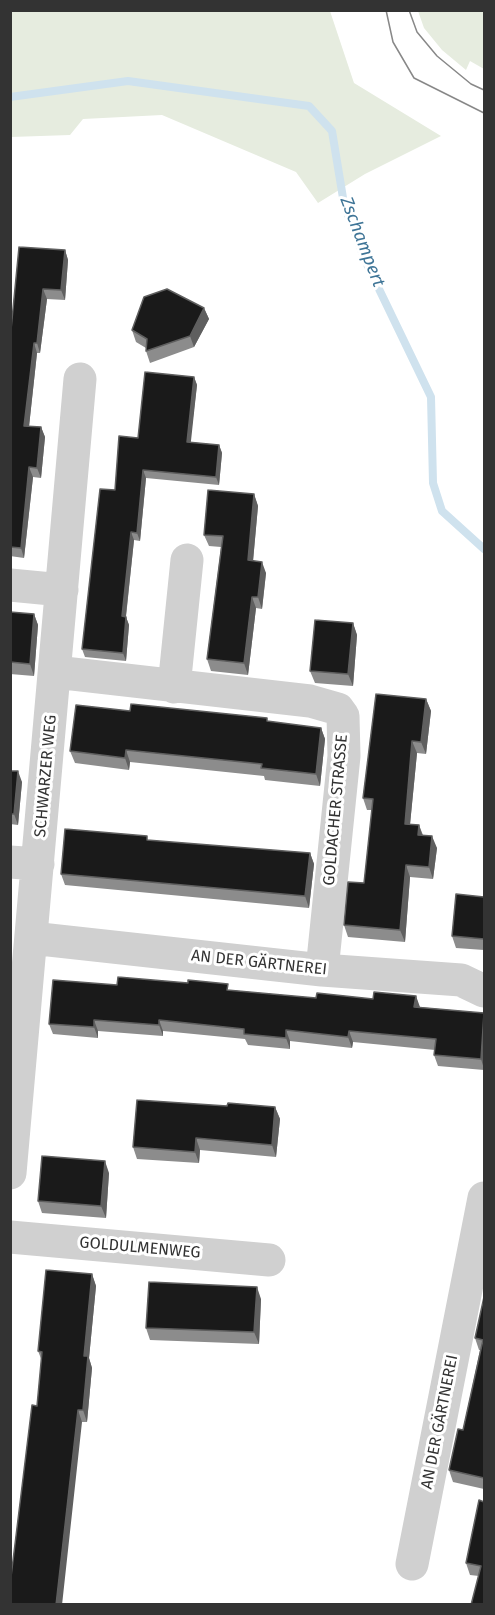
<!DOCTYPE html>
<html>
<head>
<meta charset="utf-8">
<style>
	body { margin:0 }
	#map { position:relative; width:495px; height:1615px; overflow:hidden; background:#fff; font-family:"Fira Sans",sans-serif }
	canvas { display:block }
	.frame { position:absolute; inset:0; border:12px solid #333; pointer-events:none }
</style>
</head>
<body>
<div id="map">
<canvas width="495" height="1615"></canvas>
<div class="frame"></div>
</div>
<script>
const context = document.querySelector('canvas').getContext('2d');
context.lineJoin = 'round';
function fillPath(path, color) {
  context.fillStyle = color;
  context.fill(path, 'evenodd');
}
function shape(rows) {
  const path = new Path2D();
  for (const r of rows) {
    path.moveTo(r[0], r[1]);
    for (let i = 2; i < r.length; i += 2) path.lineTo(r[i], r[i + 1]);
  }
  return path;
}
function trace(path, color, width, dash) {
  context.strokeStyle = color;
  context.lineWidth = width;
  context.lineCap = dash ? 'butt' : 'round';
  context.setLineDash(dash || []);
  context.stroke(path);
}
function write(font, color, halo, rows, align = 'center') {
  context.font = font + ' "Fira Sans",sans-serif';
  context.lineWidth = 6;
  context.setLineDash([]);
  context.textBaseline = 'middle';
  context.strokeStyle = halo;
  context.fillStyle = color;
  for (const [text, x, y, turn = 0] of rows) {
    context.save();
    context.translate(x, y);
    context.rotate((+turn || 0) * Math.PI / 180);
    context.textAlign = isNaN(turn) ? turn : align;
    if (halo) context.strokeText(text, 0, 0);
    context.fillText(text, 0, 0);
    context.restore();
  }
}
fillPath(shape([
	[10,11,330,11,354,83,441,136,365,174,318,203,296,172,162,115,83,119,70,135,11,137],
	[418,11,484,11,484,69,470,61,466,70,442,50,424,28]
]), '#e6ecdf');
trace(shape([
	[10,97,128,81,309,106,332,131,344,204,365,260,431,397,433,483,442,511,484,549]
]), '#cfe2ee', 8);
trace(shape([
	[10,585,62,590],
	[55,672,310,701,338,709,343,716,344,756,322,970],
	[174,687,187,560],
	[10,862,38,864],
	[31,938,322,970,461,980,484,991],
	[10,1173,80,379],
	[10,1237,269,1260],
	[412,1564,484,1198]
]), '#d0d0d0', 33);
trace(shape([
	[386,10,393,42,414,78,484,113],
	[409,10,417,32,437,56,471,84,484,90]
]), '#888', 1.5);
fillPath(shape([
	[65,250,68,260,65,300,47,299,40,353,37,353,29,426,41,427,45,437,41,478,33,477,24,558,10,556,11,340],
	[204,308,209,319,194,347,150,363,146,351,146,348,136,342,132,330],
	[194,377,197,385,190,442,219,445,222,453,219,485,146,478,140,541,134,540,126,617,129,625,126,661,85,657,82,649,115,490,138,438],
	[254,494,258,506,253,561,266,573,262,609,256,608,248,675,211,671,207,659,221,547,209,546,204,535],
	[10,612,34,614,38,625,34,676,10,674],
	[353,623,357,635,353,686,315,683,310,671],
	[426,699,431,711,426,754,417,753,410,824,419,825,423,835,437,848,433,879,410,877,405,942,348,937,344,925,364,883,372,810,367,810,363,798],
	[130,711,268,722,321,728,325,739,320,786,265,780,264,776,130,762,129,770,75,763,70,751],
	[10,771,22,782,18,825,10,824],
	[149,841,310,853,314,864,309,908,65,885,61,874],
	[484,897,484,950,456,948,452,936],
	[117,985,230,990,316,998,373,999,416,996,419,1007,484,1013,484,1070,438,1066,434,1055,435,1050,353,1042,352,1048,290,1041,290,1049,248,1045,245,1039,163,1031,163,1036,98,1031,98,1038,53,1034,49,1024],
	[227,1106,275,1107,280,1119,276,1157,200,1150,199,1163,137,1159,133,1147],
	[109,1173,106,1218,42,1213,38,1201],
	[92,1274,96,1286,89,1358,92,1368,87,1422,82,1422,37,1406,42,1361,38,1351],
	[484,1297,484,1489,453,1482,449,1470,463,1430,480,1350,479,1350,475,1338],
	[261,1299,259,1344,150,1340,146,1328],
	[479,1500,484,1605,479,1576,470,1575,466,1563]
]), '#8c8c8c');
fillPath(shape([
	[65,250,68,260,65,300,61,290],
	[43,289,47,299,40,353,37,343],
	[204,308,209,319,194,347,190,336],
	[34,343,37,353,28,436,24,426],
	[194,377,197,385,190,450,187,442],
	[41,427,45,437,41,478,37,468],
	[219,445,222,453,219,485,216,477],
	[29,467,33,477,24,558,21,548],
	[143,470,146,478,140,541,137,533],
	[254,494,258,506,252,572,248,560],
	[131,532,134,540,125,624,122,616],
	[262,562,266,573,262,609,258,597],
	[252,597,256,608,248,675,244,663],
	[34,614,38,625,34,676,30,664],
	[126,617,129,625,126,661,123,653],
	[353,623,357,635,353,686,348,674],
	[426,699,431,711,426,754,421,742],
	[321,728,325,739,320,786,316,774],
	[412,741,417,753,409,835,405,824],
	[126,750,130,762,129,770,125,758],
	[18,771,22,782,18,825,14,814],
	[419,825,423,837,418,835],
	[432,836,437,848,433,879,429,867],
	[310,853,314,864,309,908,305,896],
	[406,865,410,877,405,942,400,930],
	[416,996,420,1007,414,1007],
	[484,1016,484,1069,481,1059],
	[94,1020,98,1031,98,1038,94,1027],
	[159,1020,163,1031,163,1036,159,1025],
	[286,1030,290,1041,290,1049,286,1038],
	[349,1031,353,1042,352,1048,348,1037],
	[275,1107,280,1119,276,1157,272,1145],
	[196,1138,200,1150,199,1163,195,1152],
	[105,1161,109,1173,106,1218,101,1206],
	[92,1274,96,1286,89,1358,92,1368,87,1422,83,1410,84,1356],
	[257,1287,261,1299,259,1344,254,1332],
	[78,1410,82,1422,62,1605,56,1605]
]), '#5f5f5f');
const building = shape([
	[19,247,65,250,61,290,43,289,37,343,34,343,24,426,41,427,37,468,29,467,21,548,10,547,10,340,19,247],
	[167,289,204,308,190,336,146,351,147,339,132,330,144,297,167,289],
	[145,372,194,377,187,442,219,445,216,477,143,470,137,533,131,532,122,616,126,617,123,653,82,649,100,489,115,490,119,436,138,438,145,372],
	[208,490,254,494,248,560,262,562,258,597,252,597,244,663,207,659,223,536,204,535,208,490],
	[10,612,34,614,30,664,10,662,10,612],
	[315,620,353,623,348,674,310,671,315,620],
	[376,694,426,699,421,742,412,741,405,824,419,825,418,835,432,836,429,867,406,865,400,930,344,925,348,882,364,883,373,799,363,798,376,694],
	[131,704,267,718,267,721,321,728,316,774,261,768,262,764,126,750,125,758,70,751,76,705,130,711,131,704],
	[10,771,18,771,14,814,10,814,10,771],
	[65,829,147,836,147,840,310,853,305,896,61,874,65,829],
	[456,894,484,897,484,939,452,936,456,894],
	[118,977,188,983,188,980,228,984,227,990,316,998,317,993,373,999,374,992,416,996,414,1007,484,1013,481,1059,434,1055,436,1039,349,1031,348,1037,286,1030,286,1038,244,1034,244,1029,159,1020,159,1025,94,1020,94,1027,49,1024,53,980,117,985,118,977],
	[137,1100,227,1106,228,1103,275,1107,272,1145,196,1138,195,1152,133,1147,137,1100],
	[42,1156,105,1161,101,1206,38,1201,42,1156],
	[46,1270,92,1274,84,1356,88,1356,83,1410,78,1410,56,1605,10,1605,10,1585,32,1405,37,1406,42,1352,38,1351,46,1270],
	[149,1282,257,1287,254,1332,146,1328,149,1282],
	[484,1297,484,1478,449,1470,458,1429,463,1430,483,1340,475,1338,484,1297],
	[479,1500,484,1502,484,1605,471,1605,481,1566,466,1563,479,1500]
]);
fillPath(building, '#1a1a1a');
trace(building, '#5f5f5f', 1.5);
write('16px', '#333', '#fff', [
	["SCHWARZER WEG",46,776,-85],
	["GOLDACHER STRASSE",336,810,-85],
	["AN DER GÄRTNEREI",259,963,6],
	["GOLDULMENWEG",140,1248,5],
	["AN DER GÄRTNEREI",440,1422,-79]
]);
write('italic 18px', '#3f7597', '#fff', [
	["Zschampert",362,242,69]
]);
</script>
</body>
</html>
